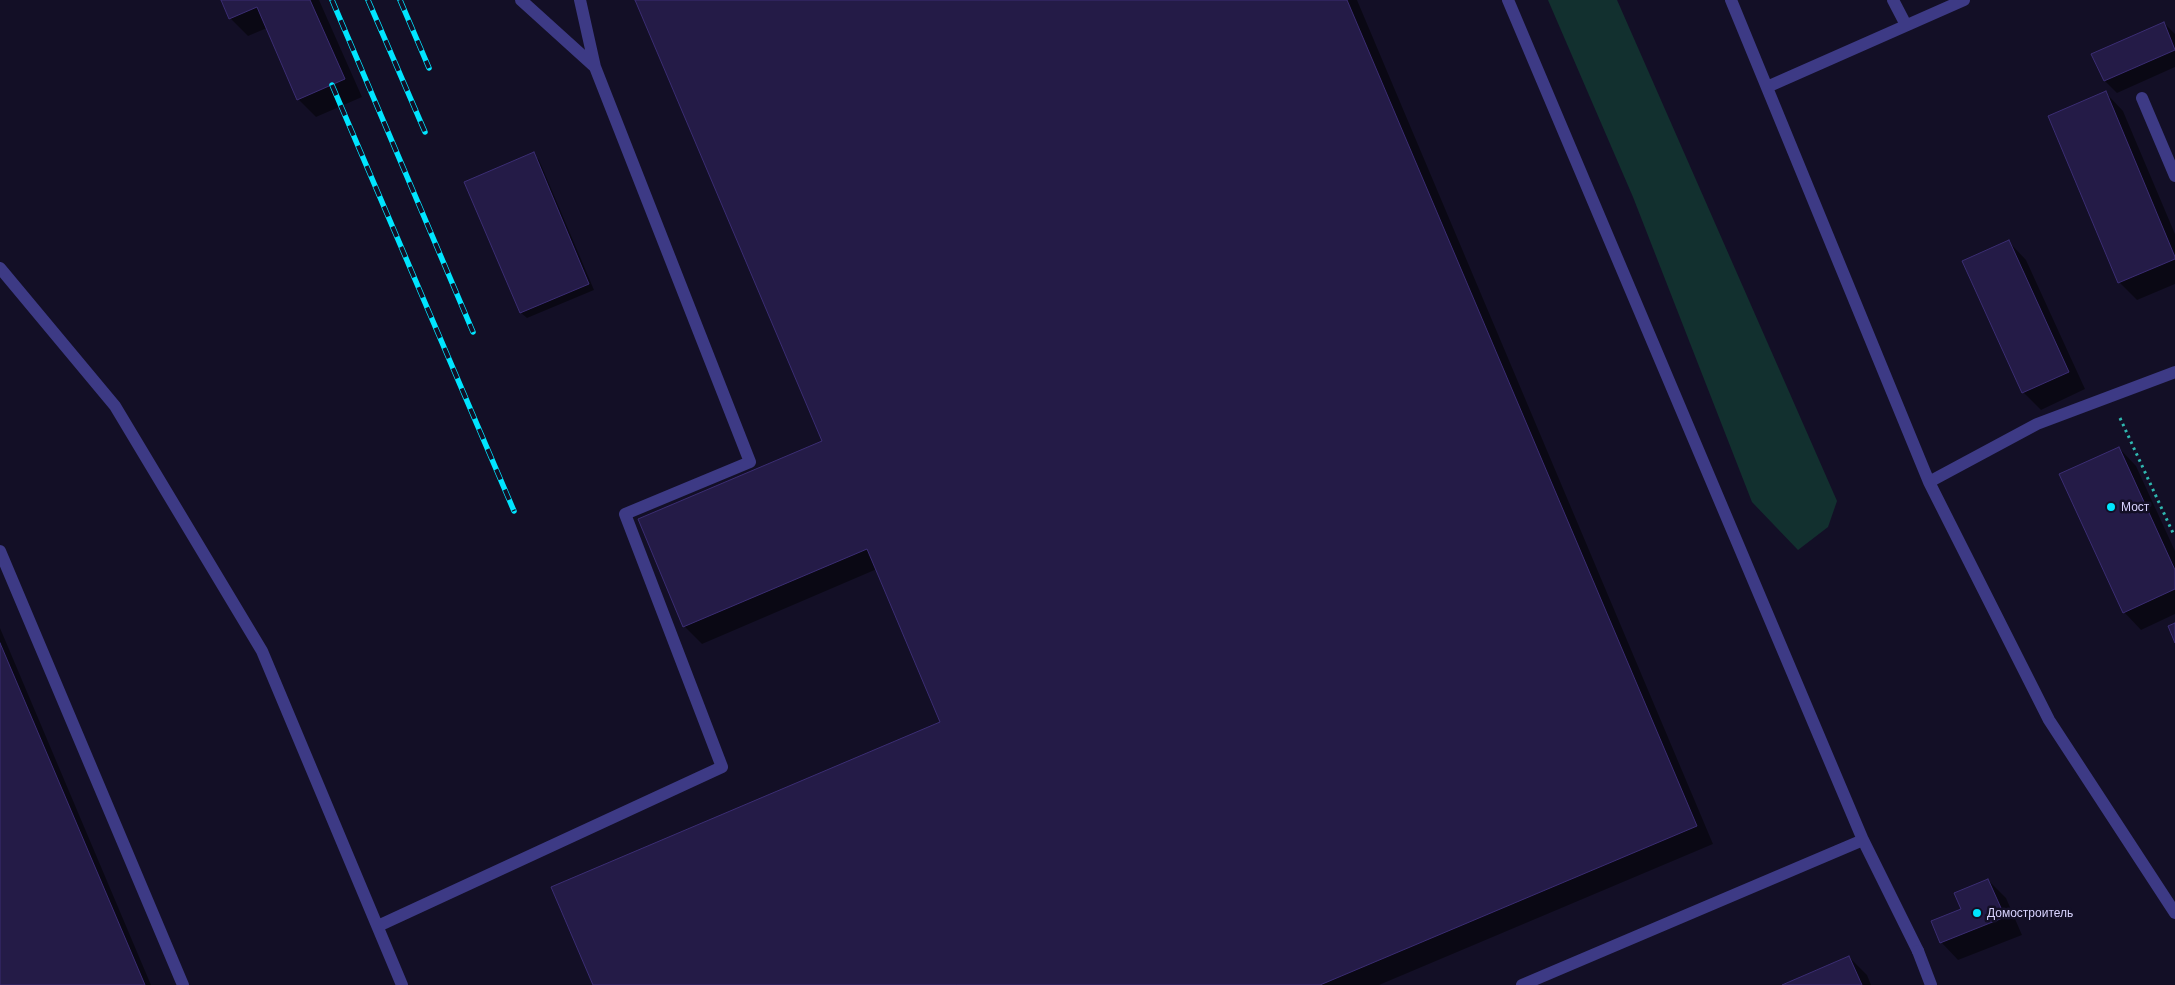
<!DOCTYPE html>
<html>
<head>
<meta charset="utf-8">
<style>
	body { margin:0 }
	canvas { display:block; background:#130f26 }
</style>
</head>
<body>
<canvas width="2175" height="985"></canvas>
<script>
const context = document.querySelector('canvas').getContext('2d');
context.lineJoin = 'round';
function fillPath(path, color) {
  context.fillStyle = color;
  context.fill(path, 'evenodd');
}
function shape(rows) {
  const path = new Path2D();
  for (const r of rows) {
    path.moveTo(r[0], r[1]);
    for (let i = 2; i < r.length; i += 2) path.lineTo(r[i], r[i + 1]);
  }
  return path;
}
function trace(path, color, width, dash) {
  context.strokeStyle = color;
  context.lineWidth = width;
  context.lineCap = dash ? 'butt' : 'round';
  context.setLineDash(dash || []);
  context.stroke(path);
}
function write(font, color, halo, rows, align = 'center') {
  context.font = font + ' "Work Sans",sans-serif';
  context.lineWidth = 5;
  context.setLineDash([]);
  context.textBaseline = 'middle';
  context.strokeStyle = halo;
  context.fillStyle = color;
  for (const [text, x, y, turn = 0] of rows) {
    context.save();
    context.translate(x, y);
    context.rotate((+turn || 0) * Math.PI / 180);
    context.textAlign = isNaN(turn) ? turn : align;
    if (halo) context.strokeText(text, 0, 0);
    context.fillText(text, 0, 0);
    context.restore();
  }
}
fillPath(shape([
	[1548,0,1617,0,1837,501,1828,527,1798,550,1752,502,1633,197]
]), '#12302f');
fillPath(shape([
	[222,0,319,0,362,97,316,117,298,99,267,28,248,36,230,18],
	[637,0,1357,0,1713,844,1379,985,594,985,942,723,877,569,702,644,684,626,823,442],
	[2164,23,2175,34,2175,67,2117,93,2105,81],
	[2106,93,2123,111,2175,234,2175,284,2137,300,2119,282],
	[533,154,539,160,594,290,527,318,521,313],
	[2009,242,2026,260,2085,389,2041,410,2023,392],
	[2119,448,2136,466,2175,551,2175,614,2141,630,2124,612],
	[0,628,151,985,0,985],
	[1988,880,2006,898,2022,935,1958,960,1941,942,1962,909],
	[1849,957,1867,975,1871,985,1785,985]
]), '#0007');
const building = shape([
	[221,0,310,0,345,79,297,100,257,7,229,19,221,0],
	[635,0,1347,0,1697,826,1320,985,593,985,551,887,940,722,867,549,683,627,638,519,822,441,635,0],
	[2164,22,2175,50,2104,81,2091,54,2164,22],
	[2106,91,2175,257,2175,259,2118,283,2048,116,2106,91],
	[534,152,589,284,520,313,464,182,534,152],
	[2009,240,2069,372,2022,393,1962,261,2009,240],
	[2119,447,2175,570,2175,589,2123,613,2059,474,2119,447],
	[2175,623,2175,643,2168,626,2175,623],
	[0,643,145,985,0,985,0,643],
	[1988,879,2005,917,1940,943,1931,921,1961,909,1954,893,1988,879],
	[1849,956,1862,985,1782,985,1849,956]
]);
fillPath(building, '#241b47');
trace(building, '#3b2d73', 1);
trace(shape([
	[2120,418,2173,533]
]), '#2fb8b0', 3, [2.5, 4]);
trace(shape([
	[521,0,595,67],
	[1508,0,1863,840,1918,951],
	[1731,0,1929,482,2049,720,2175,913],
	[1893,0,1906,25],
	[1767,87,1964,0],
	[2142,98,2175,176],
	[0,268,115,406,262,651,402,985],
	[1929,482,2037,424,2175,372],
	[0,551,183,985],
	[378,926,722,767,625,514,750,462,595,67,580,0],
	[1522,985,1863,840]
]), '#3d3a85', 12);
trace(shape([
	[1918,951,1931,985]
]), '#3d3a85', 12);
const rail = shape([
	[332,0,473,332],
	[368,0,425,132],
	[400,0,429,68],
	[332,85,514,511]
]);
trace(rail, '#00e5ff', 5.5);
trace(rail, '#130f26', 4, [11]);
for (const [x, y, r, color] of [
	[2111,507,5,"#00e5ff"],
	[1977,913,5,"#00e5ff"]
]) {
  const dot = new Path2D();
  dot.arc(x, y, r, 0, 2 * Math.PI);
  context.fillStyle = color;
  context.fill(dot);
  trace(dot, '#130f26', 2);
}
write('12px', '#d9d4ff', '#130f26', [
	["Мост",2121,507],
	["Домостроитель",1987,913]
], 'left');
</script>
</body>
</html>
